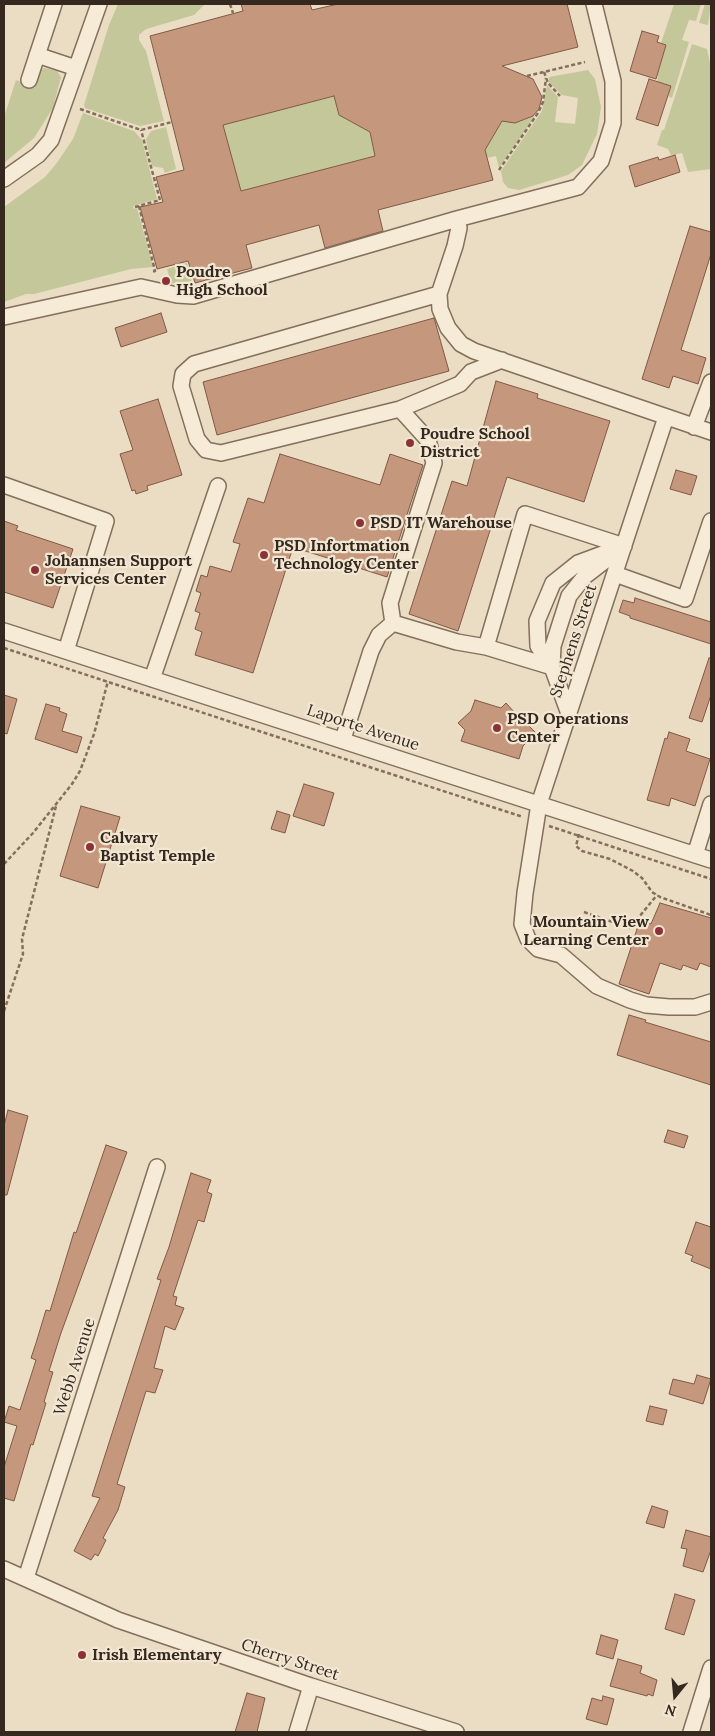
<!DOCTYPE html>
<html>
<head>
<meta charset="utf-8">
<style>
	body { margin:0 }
	#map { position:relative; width:715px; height:1736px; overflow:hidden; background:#eaddc4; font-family:Lora,serif }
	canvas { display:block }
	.frame { position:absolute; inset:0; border:5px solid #34281f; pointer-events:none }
	.north { position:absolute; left:650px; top:1671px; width:50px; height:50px; -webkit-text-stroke:4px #f2e7d3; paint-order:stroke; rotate:197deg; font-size:14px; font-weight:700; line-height:20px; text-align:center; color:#34281f }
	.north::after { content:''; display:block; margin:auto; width:18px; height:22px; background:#34281f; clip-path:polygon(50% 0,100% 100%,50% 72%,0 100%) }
</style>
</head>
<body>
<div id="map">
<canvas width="715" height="1736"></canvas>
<div class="frame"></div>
<div class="north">N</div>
</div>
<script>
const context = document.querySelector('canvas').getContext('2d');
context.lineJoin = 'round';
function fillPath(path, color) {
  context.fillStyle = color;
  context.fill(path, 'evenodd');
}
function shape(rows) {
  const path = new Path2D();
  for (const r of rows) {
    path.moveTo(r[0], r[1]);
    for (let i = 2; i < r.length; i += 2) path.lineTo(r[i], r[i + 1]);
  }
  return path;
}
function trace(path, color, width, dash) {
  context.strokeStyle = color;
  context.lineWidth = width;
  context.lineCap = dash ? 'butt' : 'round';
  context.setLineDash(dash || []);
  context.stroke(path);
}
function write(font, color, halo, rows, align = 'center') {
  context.font = font + ' Lora,serif';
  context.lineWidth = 4.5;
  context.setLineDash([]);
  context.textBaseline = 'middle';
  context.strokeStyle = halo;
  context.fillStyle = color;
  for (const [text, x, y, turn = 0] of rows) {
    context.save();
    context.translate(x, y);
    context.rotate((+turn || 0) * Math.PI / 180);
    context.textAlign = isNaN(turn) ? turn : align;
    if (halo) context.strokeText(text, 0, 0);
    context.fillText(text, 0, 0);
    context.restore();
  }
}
fillPath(shape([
	[118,4,205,4,194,15,146,29,139,35,139,40,146,51,164,121,140,126,85,108,84,105,109,25],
	[674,4,701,4,696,21,689,20,682,40,689,42,672,98,668,96,671,86,657,82,658,76,652,74,659,70,666,45,661,43],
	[705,4,711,4,708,25,699,23],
	[692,44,707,49,711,68,711,169,688,172,682,153,671,155,668,149,657,145,662,130,664,130],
	[45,68,57,71,61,77,53,108,34,138,4,163,4,117,16,80,31,86,38,70],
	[588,70,595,79,601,107,597,134,582,165,568,175,519,190,508,188,503,182,501,171,542,111,547,85,558,97,555,122,575,124,578,98,562,95,549,82,549,77],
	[334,96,339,115,370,132,375,156,241,191,223,125],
	[83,113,134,131,142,140,157,199,133,206,134,209,137,208,153,267,131,269,34,294,26,294,4,302,4,207,45,177,56,164,73,139],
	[535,116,499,168,496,156,487,158,485,150,503,119,515,123],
	[166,127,176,169,165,173,163,168,152,166,146,139,151,131],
	[187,263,193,285,171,283,167,269]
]), '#c4c799');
const building = shape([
	[241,4,310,4,312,10,338,4,567,4,578,47,502,66,533,79,542,97,539,109,533,116,515,123,502,121,485,150,493,180,378,210,383,231,325,248,319,225,246,245,252,268,195,283,188,261,157,269,140,207,163,202,156,177,184,170,150,36,243,11,241,4],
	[334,96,339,115,370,132,375,156,241,191,223,125,334,96],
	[642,31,659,36,657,42,666,45,656,79,630,71,642,31],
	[649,79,671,86,658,126,636,119,649,79],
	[675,155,680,172,635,187,629,166,658,157,659,160,675,155],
	[690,226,711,232,711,254,681,350,706,358,698,384,673,376,669,388,642,379,690,226],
	[161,313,167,332,121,347,115,328,161,313],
	[434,318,449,371,217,435,203,382,434,318],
	[496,381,538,394,537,398,610,421,584,502,507,477,458,631,409,614,452,481,467,486,496,381],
	[158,399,182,475,147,486,148,490,136,494,135,490,132,491,120,454,133,450,120,411,158,399],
	[280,454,380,485,390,454,423,465,387,577,293,547,253,673,195,655,202,632,195,629,200,613,195,611,201,593,196,591,201,575,207,577,210,566,231,572,240,544,233,542,248,498,264,503,280,454],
	[676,470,697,476,691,495,670,489,676,470],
	[4,521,18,526,16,530,73,549,53,608,4,592,4,521],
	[635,598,711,622,711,644,630,618,630,616,619,612,623,600,634,603,635,598],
	[709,658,711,658,711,695,702,722,689,718,709,658],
	[4,695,17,699,7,734,4,733,4,695],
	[475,700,501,708,506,703,515,713,532,718,529,726,536,733,523,746,519,759,461,741,465,730,458,723,471,711,475,700],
	[46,704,60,708,59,711,67,714,62,731,82,737,77,753,35,739,46,704],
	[669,732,690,739,686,751,710,759,695,806,671,798,669,806,647,800,665,738,667,739,669,732],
	[304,784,334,793,324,826,293,816,304,784],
	[81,806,120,817,98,888,60,876,81,806],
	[277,811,290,815,285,833,271,829,277,811],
	[660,903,711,918,711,967,700,963,697,970,683,965,681,970,660,963,649,994,619,984,640,920,651,924,660,903],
	[629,1015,646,1020,645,1022,711,1042,711,1085,617,1055,629,1015],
	[8,1110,28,1116,7,1195,4,1195,4,1126,8,1110],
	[668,1130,688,1136,684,1148,664,1142,668,1130],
	[106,1145,127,1152,61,1333,49,1371,53,1372,44,1402,46,1403,33,1445,31,1444,14,1501,4,1498,4,1467,17,1426,4,1422,9,1406,20,1410,36,1360,31,1358,36,1343,46,1310,50,1311,74,1232,76,1233,106,1145],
	[191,1173,211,1180,207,1192,212,1194,204,1222,198,1220,173,1296,177,1297,175,1305,184,1308,175,1330,165,1326,154,1368,163,1370,155,1393,146,1391,117,1484,125,1487,118,1510,103,1538,106,1540,98,1556,95,1554,91,1560,74,1551,100,1498,92,1496,161,1280,157,1279,169,1247,191,1173],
	[696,1222,711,1227,711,1269,691,1261,693,1256,685,1253,696,1222],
	[697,1375,711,1379,703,1404,669,1394,673,1379,694,1384,697,1375],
	[650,1406,667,1410,663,1425,646,1421,650,1406],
	[652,1506,668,1511,664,1528,646,1523,652,1506],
	[686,1530,711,1537,711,1550,703,1572,683,1566,687,1549,681,1548,686,1530],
	[675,1594,695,1600,684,1635,665,1629,675,1594],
	[601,1635,618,1640,613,1659,596,1654,601,1635],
	[618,1659,642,1666,640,1673,657,1680,653,1696,648,1694,647,1696,610,1686,618,1659],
	[247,1693,265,1698,257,1732,235,1732,247,1693],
	[603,1696,614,1699,607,1725,586,1719,592,1698,602,1701,603,1696]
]);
fillPath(building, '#c5977d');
trace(building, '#805944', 1);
const minor = shape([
	[37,55,76,68],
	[29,80,54,4],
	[4,179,38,155,51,140,99,4],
	[457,219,459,228,455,246,439,294,194,364,183,374,181,386,197,439,206,450,221,453,400,409,460,384,471,372,502,360],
	[439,294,440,309,448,328,461,344,474,351,711,432],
	[4,317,141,287,177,295,193,296,457,219,578,187,601,161,613,123,613,81,594,4],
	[666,417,539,804,525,893,522,924,528,939,538,949,561,955,597,986,630,1000,646,1005,669,1007,695,1007,711,1002],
	[694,427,711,382],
	[4,485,106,521,66,651],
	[615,574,685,599,711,521],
	[393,623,390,603,434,463,428,440,400,409],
	[4,631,711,860],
	[552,667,538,646,537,621,553,583,578,563,624,546],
	[552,667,553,646,569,596,585,576,611,556],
	[152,679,218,486],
	[569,714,552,667,486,647,525,514,624,546],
	[343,739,371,651,379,635,393,623,457,642,486,647],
	[695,855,711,804],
	[4,1569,118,1620,311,1686,456,1732],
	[26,1578,157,1167],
	[297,1732,311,1686],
	[691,1732,711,1668]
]);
trace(minor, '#836f5c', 18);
trace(shape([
	[230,4,233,13],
	[544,72,548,83,560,96],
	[527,76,585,62],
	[80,109,141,130,172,122],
	[499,170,538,113,543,102,546,78],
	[139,206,155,271,152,272],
	[135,207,160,200,141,130],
	[4,648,523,817],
	[549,826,711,879],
	[579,834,576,846,582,851,610,859,633,871,642,878,652,892,660,897,711,915],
	[4,864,33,833,72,784,80,771,94,734,108,681],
	[584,912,630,928,657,895],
	[4,1011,23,954,22,939,56,806]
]), '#836f5c', 2.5, [4, 2.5]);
trace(minor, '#f5ebd7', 15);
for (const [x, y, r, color] of [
	[166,281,5,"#8c3237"],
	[410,443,5,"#8c3237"],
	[360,523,5,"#8c3237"],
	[264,555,5,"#8c3237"],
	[35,570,5,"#8c3237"],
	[497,728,5,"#8c3237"],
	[90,847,5,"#8c3237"],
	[659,931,5,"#8c3237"],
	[82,1655,5,"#8c3237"]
]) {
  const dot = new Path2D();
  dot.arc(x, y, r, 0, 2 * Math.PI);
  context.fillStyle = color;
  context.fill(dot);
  trace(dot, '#f2e7d3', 2);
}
write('bold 16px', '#34281f', '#f2e7d3', [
	["Poudre",176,272],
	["High School",176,290],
	["Poudre School",420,434],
	["District",420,452],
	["PSD IT Warehouse",370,523],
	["PSD Infortmation",274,546],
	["Technology Center",274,564],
	["Johannsen Support",45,561],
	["Services Center",45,579],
	["PSD Operations",507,719],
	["Center",507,737],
	["Calvary",100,838],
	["Baptist Temple",100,856],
	["Mountain View",649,922,"right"],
	["Learning Center",649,940,"right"],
	["Irish Elementary",92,1655]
], 'left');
write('16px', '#34281f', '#f2e7d3', [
	["Stephens Street",574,641,-72],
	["Laporte Avenue",363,728,18],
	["Webb Avenue",75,1367,-72],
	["Cherry Street",290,1660,18]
]);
</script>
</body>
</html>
